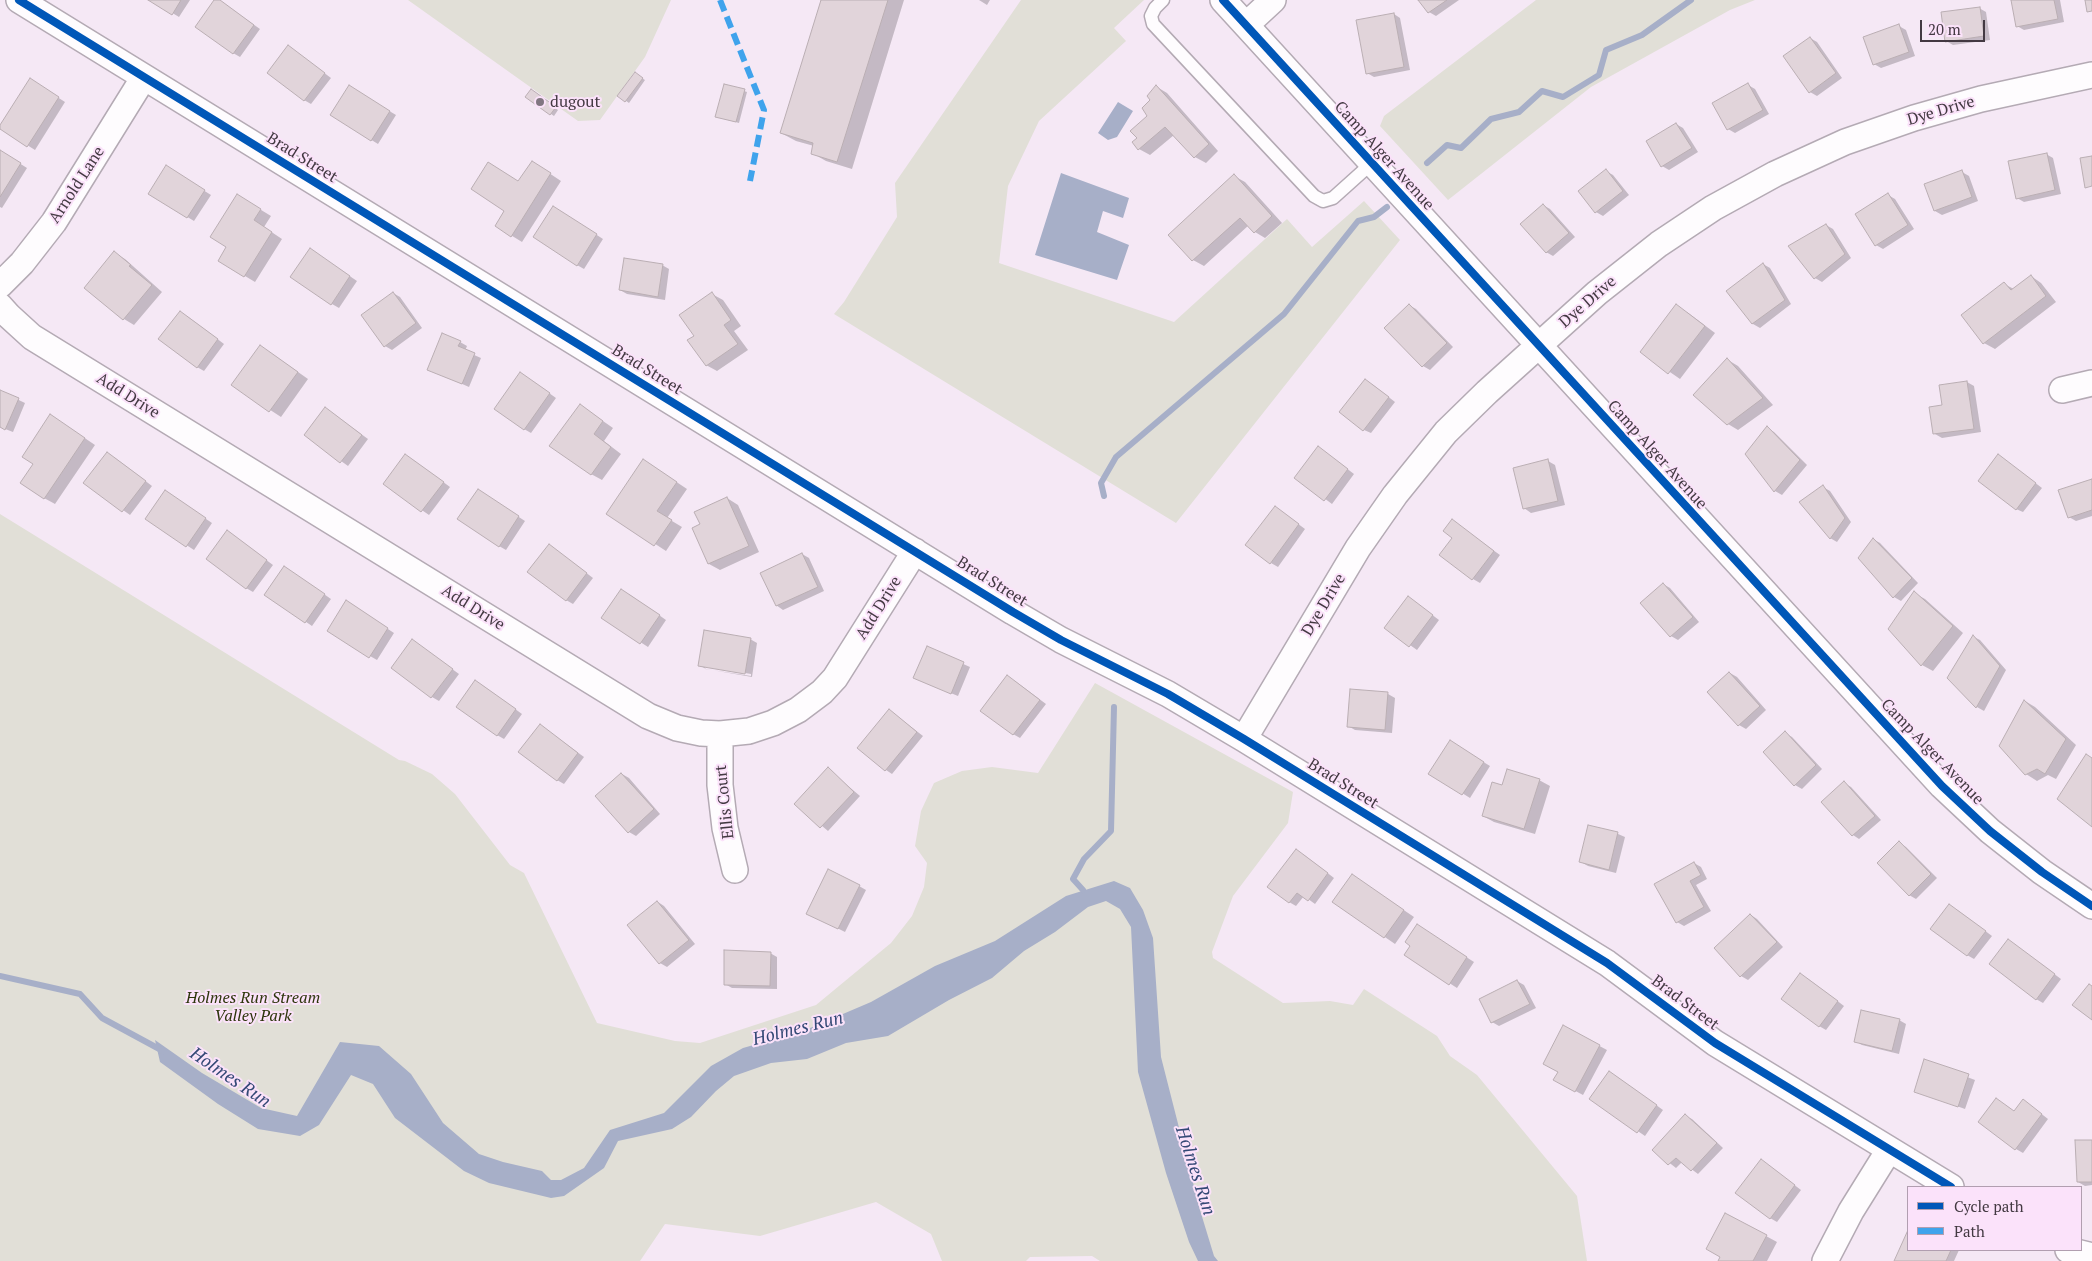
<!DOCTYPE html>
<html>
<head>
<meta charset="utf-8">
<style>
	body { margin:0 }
	#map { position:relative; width:2092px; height:1261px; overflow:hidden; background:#f5e8f5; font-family:"PT Serif",serif }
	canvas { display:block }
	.legend { position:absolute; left:1907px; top:1186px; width:175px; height:65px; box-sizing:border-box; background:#fbe2fa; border:1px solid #b19eb0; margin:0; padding:6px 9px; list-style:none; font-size:15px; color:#433942 }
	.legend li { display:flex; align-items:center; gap:10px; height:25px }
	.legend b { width:25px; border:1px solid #b19eb0 }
	.scale { position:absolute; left:1920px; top:20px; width:65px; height:22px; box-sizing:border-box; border:2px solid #433942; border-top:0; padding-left:6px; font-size:15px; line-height:18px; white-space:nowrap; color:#433942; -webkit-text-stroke:4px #fbe2fa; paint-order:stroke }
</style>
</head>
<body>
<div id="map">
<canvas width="2092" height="1261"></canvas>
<ul class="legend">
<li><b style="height:6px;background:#0057b8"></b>Cycle path</li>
<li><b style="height:6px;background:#3fa3ec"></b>Path</li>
</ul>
<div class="scale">20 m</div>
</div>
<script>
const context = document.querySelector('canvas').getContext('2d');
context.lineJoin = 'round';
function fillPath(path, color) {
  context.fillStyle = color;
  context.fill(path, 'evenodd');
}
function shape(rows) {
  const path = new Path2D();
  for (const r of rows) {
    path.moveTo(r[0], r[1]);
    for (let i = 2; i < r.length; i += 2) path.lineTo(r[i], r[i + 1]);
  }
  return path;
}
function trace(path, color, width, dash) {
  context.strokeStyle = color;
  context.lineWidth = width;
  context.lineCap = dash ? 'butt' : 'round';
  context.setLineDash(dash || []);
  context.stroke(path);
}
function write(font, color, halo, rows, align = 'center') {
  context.font = font + ' "PT Serif",serif';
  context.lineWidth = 4;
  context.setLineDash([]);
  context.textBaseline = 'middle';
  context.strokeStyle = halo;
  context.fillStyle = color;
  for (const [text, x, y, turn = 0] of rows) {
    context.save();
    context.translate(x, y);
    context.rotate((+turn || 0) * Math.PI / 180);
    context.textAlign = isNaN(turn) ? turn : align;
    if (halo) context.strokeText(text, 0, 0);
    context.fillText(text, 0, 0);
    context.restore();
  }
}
fillPath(shape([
	[408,0,671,0,645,57,600,120,578,121],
	[1021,0,1144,0,1114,28,1126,41,1039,121,1008,186,999,263,1174,322,1287,219,1312,247,1364,201,1400,240,1176,523,834,314,844,302,897,217,895,183],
	[1536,0,1755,0,1730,10,1591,87,1448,200,1380,126,1384,116],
	[0,514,399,760,405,761,432,774,455,794,510,865,524,873,597,1023,675,1041,700,1043,816,1005,891,943,912,916,924,887,927,863,915,846,921,811,934,783,962,771,992,767,1038,773,1095,683,1293,792,1288,823,1233,896,1212,952,1213,958,1283,1003,1330,1001,1353,1005,1364,989,1437,1036,1450,1056,1477,1075,1577,1196,1587,1261,1100,1261,1092,1256,1030,1257,1026,1261,942,1261,931,1234,876,1202,760,1236,665,1224,640,1261,0,1261]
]), '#e1dfd7');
fillPath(shape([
	[1118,102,1133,111,1117,137,1108,140,1098,133],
	[1061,173,1129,198,1123,218,1103,211,1097,232,1129,245,1117,280,1035,255],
	[1114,881,1130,888,1143,910,1153,938,1161,1057,1200,1210,1214,1256,1218,1261,1198,1261,1189,1242,1166,1173,1138,1072,1131,927,1120,909,1106,901,1088,907,1055,932,1024,951,992,978,949,1000,888,1036,846,1043,807,1059,771,1063,734,1076,716,1091,691,1117,672,1129,618,1141,604,1168,564,1196,551,1198,489,1183,464,1171,395,1118,373,1084,351,1075,319,1125,300,1136,258,1129,218,1104,160,1062,155,1040,202,1073,261,1108,297,1116,340,1042,379,1046,411,1074,443,1123,479,1154,503,1162,542,1171,551,1180,561,1180,584,1168,610,1130,664,1113,711,1066,743,1048,803,1031,871,1002,935,966,995,941,1066,896]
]), '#a7afc8');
fillPath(shape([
	[151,0,190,0,179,17],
	[216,0,223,3,260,29,240,57,233,53],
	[823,0,904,0,852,169,826,161,812,153,814,146,796,141,781,133],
	[979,0,990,0,987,5],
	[1420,0,1459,0,1436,16,1429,12],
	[2012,0,2060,0,2064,22,2024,30,2017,26],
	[1979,8,1986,12,1990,40,1953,45,1946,41],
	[1394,14,1400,18,1410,70,1374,77,1367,73],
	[1899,26,1906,30,1915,56,1881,68,1874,64],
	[1810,38,1817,42,1842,78,1817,96,1810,92],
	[295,51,331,78,311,104,304,100],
	[635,74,645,80,629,103,619,96],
	[37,84,65,102,35,150,0,128],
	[1748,85,1755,89,1769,114,1735,133,1728,129],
	[349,87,396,115,378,144,331,115],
	[1157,87,1167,93,1218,151,1206,163,1195,157,1174,135,1150,155,1139,149,1139,138,1149,116],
	[744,91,747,92,739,123,720,118],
	[534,92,558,110,554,116,526,97],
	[1676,124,1683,128,1698,152,1669,170,1662,166],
	[0,151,27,168,2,208,0,207],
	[2046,154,2053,158,2061,194,2024,202,2017,198],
	[166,167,211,195,194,221,150,194],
	[543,169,561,181,522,242,496,226,519,182],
	[1606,171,1613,175,1629,195,1603,216,1596,212],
	[1962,172,1969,176,1978,201,1942,215,1935,211],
	[1234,176,1245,182,1282,223,1265,238,1255,232,1249,225,1204,266,1193,260,1170,235],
	[1888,195,1895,199,1914,229,1883,249,1876,245],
	[248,202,271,216,264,227,282,239,255,282,220,261],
	[1543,205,1550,209,1575,237,1553,256,1546,252],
	[560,211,603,239,584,269,577,265],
	[1826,225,1833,229,1851,258,1822,282,1815,278,1789,246],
	[114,253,125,259,162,292,134,325,124,319,86,287],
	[317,254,357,281,339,308,332,304],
	[1763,264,1770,268,1791,304,1760,328,1753,324,1728,291],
	[662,265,669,269,665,300,627,294,620,290],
	[2031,276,2041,283,2056,302,1995,349,1984,343,2004,284,2014,289],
	[393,293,400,297,422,328,392,350,385,346],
	[712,294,723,300,741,326,734,331,748,350,717,371,706,365],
	[1409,305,1416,309,1453,347,1430,370,1423,366],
	[1687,312,1715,333,1680,379,1641,352],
	[187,316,224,344,204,371,197,367],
	[460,342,467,346,465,351,481,358,469,387,428,369],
	[271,353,308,379,281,417,232,385],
	[1728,360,1738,366,1773,405,1738,430,1728,424],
	[521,373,556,398,531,433,524,429],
	[1967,382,1974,386,1981,432,1942,438,1935,434,1943,406,1940,386],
	[1372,384,1395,402,1371,433,1364,430],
	[0,391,25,403,13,432,0,427],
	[580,405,613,428,604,441,621,454,602,480,591,474],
	[332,413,368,439,348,466,305,435],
	[61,422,95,445,55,504,44,498],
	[1767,428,1774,432,1807,465,1782,495,1775,491,1746,454],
	[1325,452,1354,474,1332,504,1296,477],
	[114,457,152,486,130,515,85,483],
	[412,459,450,487,429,515,384,484],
	[2005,460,2042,488,2023,512,2016,509],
	[1548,461,1555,465,1565,505,1531,513,1524,508],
	[654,467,687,489,667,518,682,527,666,551,608,513],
	[2092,480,2092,516,2076,521,2069,517],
	[1823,487,1830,491,1851,522,1837,542,1830,538],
	[485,495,525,521,506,550,499,546],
	[172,496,212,523,194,550,147,519],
	[727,498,738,505,759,552,720,570,709,564,694,529,702,525],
	[1282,512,1305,529,1278,567,1271,563],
	[1452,521,1500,555,1480,583,1473,579,1453,537],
	[234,536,273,565,253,592,246,588],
	[1873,539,1880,543,1918,583,1901,601,1894,597],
	[556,550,593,578,573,604,566,600],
	[802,554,809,558,824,591,783,610,776,605],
	[292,572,331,599,312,626,266,595],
	[1663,584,1670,588,1699,622,1678,640,1671,636,1642,603],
	[1914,593,1925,599,1963,633,1933,671,1922,665],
	[629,594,666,620,648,647,603,618],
	[1415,602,1439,620,1417,650,1386,628],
	[353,606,394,633,377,660,370,656],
	[1974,637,1980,640,2006,670,1984,711,1977,707,1948,678],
	[750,639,757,643,752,677,706,669,699,665],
	[705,666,751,674,751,676,705,669],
	[419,645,459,674,439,701,432,697],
	[927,648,970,667,958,696,921,681],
	[1730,673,1737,677,1766,710,1746,729,1739,725],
	[1015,681,1046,704,1020,738,1013,734],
	[482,685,522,714,504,739,497,735],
	[1352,690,1388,694,1395,698,1392,733,1355,730,1348,726],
	[2025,701,2035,707,2076,745,2056,779,2048,775,2037,781,2026,774],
	[889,710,923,736,892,774,886,770],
	[540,725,584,757,564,784,557,780],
	[1785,733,1792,737,1822,769,1802,789,1795,785],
	[1457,746,1490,766,1470,798,1430,773],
	[828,769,860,796,828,831,796,804],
	[622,774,629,778,660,814,636,836,629,832],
	[1539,780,1550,786,1535,834,1494,822,1483,816,1503,786],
	[1844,783,1851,787,1881,820,1859,839,1853,835],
	[1589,826,1618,834,1625,837,1616,873,1588,866,1581,862],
	[1900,843,1906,847,1937,878,1916,899,1909,895],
	[1303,854,1334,878,1315,904,1304,896,1296,906,1289,902],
	[1694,863,1701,867,1707,879,1696,885,1711,911,1684,926,1677,922],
	[1352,875,1414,917,1395,944,1334,902],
	[859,886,866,890,845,932,815,917],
	[658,902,664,906,695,944,667,967,660,963],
	[1956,909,1992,936,1974,959,1967,955],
	[1751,915,1757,919,1783,947,1748,980,1741,976,1715,948],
	[1424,930,1474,962,1457,988,1406,955],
	[2008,940,2061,979,2043,1003,2036,999],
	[770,953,777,957,777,989,732,988,725,984],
	[1807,978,1844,1006,1826,1030,1819,1026],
	[1517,981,1524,985,1536,1008,1499,1026,1492,1022],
	[1899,1020,1906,1024,1899,1054,1862,1045,1855,1041],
	[1564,1027,1607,1050,1583,1095,1555,1080,1560,1072],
	[1925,1061,1975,1080,1965,1109,1915,1091],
	[1616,1076,1663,1110,1645,1136,1591,1099],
	[1996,1099,2015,1112,2030,1105,2048,1119,2023,1153,2016,1149],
	[1685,1116,1692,1119,1723,1148,1698,1174,1682,1162,1676,1168,1653,1150],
	[2092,1141,2092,1185,2085,1186,2078,1182],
	[1768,1165,1801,1190,1777,1222,1770,1218],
	[1908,1233,1908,1250,1959,1250,1954,1261,1896,1261],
	[1766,1236,1777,1242,1767,1261,1720,1261]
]), '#0003');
trace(shape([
	[1427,163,1447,145,1461,148,1491,119,1519,112,1542,91,1563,97,1599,75,1606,50,1642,35,1691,0],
	[1104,496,1101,483,1116,457,1284,314,1358,221,1374,217,1387,207],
	[1083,890,1073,879,1084,859,1111,831,1114,707],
	[0,976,80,994,102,1018,163,1051]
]), '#a7afc8', 6);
const building = shape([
	[148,0,181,0,172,15,148,0],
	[214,0,220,0,254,25,233,54,195,27,214,0],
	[821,0,888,0,837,162,811,154,813,143,780,133,821,0],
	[1418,0,1447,0,1428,13,1418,0],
	[2011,0,2054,0,2058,19,2016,27,2011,0],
	[2085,0,2092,0,2092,11,2087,12,2085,0],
	[1980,7,1984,36,1945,42,1941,12,1980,7],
	[1394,13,1404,67,1366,74,1356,20,1394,13],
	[1899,24,1909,52,1873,65,1863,37,1899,24],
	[1810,37,1836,73,1809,93,1783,56,1810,37],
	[288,45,325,73,304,101,267,73,288,45],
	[635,72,643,78,625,102,617,96,635,72],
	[30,78,59,97,27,147,0,129,0,125,30,78],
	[1748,83,1763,110,1727,130,1712,103,1748,83],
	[724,84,745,89,736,122,715,117,724,84],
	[349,85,390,111,371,141,330,115,349,85],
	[1156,85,1209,144,1194,158,1165,127,1138,150,1132,142,1137,138,1130,131,1147,116,1142,108,1150,100,1147,96,1156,85],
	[531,89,556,107,550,115,525,97,531,89],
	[1676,123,1692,148,1661,167,1646,141,1676,123],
	[0,150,21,163,0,197,0,150],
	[2047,153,2055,190,2016,199,2008,161,2047,153],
	[2092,156,2092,186,2085,188,2080,158,2092,156],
	[532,161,551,173,511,237,495,226,504,211,471,189,488,162,518,181,532,161],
	[166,165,205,190,187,218,148,194,166,165],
	[1606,169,1623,191,1595,213,1578,191,1606,169],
	[1962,170,1972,197,1934,211,1924,184,1962,170],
	[1234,174,1272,216,1254,233,1240,218,1192,261,1168,235,1234,174],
	[1888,193,1908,225,1875,246,1855,214,1888,193],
	[237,194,261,209,254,220,272,232,244,277,218,261,226,247,210,237,237,194],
	[1543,204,1569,233,1546,253,1520,224,1543,204],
	[553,206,597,234,577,266,533,237,553,206],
	[1826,224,1845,254,1814,279,1788,246,1826,224],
	[310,248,350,276,331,305,290,277,310,248],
	[114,251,131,265,129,266,152,285,123,320,84,288,114,251],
	[624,258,663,264,658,297,619,290,624,258],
	[1763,263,1785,300,1752,324,1726,291,1763,263],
	[2031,275,2046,296,1983,344,1961,315,2004,282,2011,290,2031,275],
	[393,292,416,323,384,347,361,315,393,292],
	[712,292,731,320,724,325,738,344,706,366,687,340,694,336,679,315,712,292],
	[1409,304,1447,343,1422,367,1384,328,1409,304],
	[1676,304,1705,326,1668,374,1640,352,1676,304],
	[180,311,218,339,197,368,158,339,180,311],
	[442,333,461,341,458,346,475,353,462,384,427,370,442,333],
	[260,345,298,372,269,412,231,385,260,345],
	[1727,358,1763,398,1727,425,1693,395,1727,358],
	[520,372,550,393,524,430,494,409,520,372],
	[1365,379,1389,397,1363,431,1339,412,1365,379],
	[1967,381,1974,429,1933,434,1929,407,1942,405,1939,385,1967,381],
	[0,390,19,398,5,430,0,427,0,390],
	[580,404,603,421,594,434,611,447,591,475,549,446,580,404],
	[325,407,362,435,340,463,304,435,325,407],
	[50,414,85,438,44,499,20,483,33,464,22,457,50,414],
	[1767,426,1800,460,1774,492,1745,454,1767,426],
	[1318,446,1348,469,1324,501,1294,478,1318,446],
	[107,452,146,481,122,512,83,483,107,452],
	[405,454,444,482,421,512,383,484,405,454],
	[1998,454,2036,483,2016,510,1978,481,1998,454],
	[643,459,677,482,657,511,672,520,654,546,606,514,643,459],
	[1548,459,1558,501,1523,509,1513,468,1548,459],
	[2092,479,2092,510,2068,518,2058,490,2092,479],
	[1823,485,1845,518,1830,539,1799,502,1823,485],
	[478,489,519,516,499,547,457,519,478,489],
	[165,490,206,518,186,547,145,519,165,490],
	[727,497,749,546,708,564,692,528,700,524,694,512,727,497],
	[1275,506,1299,524,1270,564,1245,545,1275,506],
	[1452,519,1494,551,1472,580,1439,555,1452,538,1443,531,1452,519],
	[227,530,267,560,246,589,206,559,227,530],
	[1873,538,1912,578,1893,598,1858,558,1873,538],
	[549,544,587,573,566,601,527,572,549,544],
	[802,553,818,587,776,606,760,573,802,553],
	[284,566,325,594,305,623,264,595,284,566],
	[1663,583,1693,617,1670,637,1640,603,1663,583],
	[621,589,660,615,640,644,601,618,621,589],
	[1914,591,1953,626,1921,666,1888,629,1914,591],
	[1408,596,1433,615,1409,647,1384,628,1408,596],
	[346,600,388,628,369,658,327,631,346,600],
	[704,630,751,638,745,674,698,666,704,630],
	[1973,635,2000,666,1976,708,1947,678,1973,635],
	[412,639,453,669,431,698,391,668,412,639],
	[927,646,964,662,951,694,913,678,927,646],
	[1729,672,1760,706,1738,726,1707,692,1729,672],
	[1007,675,1040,700,1013,735,980,711,1007,675],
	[475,680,516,709,497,736,456,707,475,680],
	[1350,689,1388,692,1385,730,1347,727,1350,689],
	[2024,700,2066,739,2045,774,2037,769,2025,775,1999,746,2024,700],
	[889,709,917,732,885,771,857,748,889,709],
	[540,724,578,753,557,781,518,752,540,724],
	[1785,731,1816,765,1794,786,1763,752,1785,731],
	[1450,740,1484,762,1462,795,1428,774,1450,740],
	[2086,754,2092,758,2092,827,2057,799,2086,754],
	[828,767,854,792,820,828,794,804,828,767],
	[1507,769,1540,779,1524,829,1482,816,1492,782,1502,785,1507,769],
	[621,773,654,809,628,833,595,796,621,773],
	[1844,781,1875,816,1852,836,1821,802,1844,781],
	[1588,825,1618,832,1609,870,1579,862,1588,825],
	[1899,841,1931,874,1909,896,1877,863,1899,841],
	[1296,849,1328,873,1308,901,1297,893,1289,903,1267,887,1296,849],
	[1694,862,1701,875,1690,881,1704,907,1676,923,1654,884,1694,862],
	[828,869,860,885,838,929,806,914,828,869],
	[1352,874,1404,910,1384,938,1332,902,1352,874],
	[657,901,689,940,659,964,627,925,657,901],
	[1949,904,1986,931,1967,956,1930,929,1949,904],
	[1750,914,1777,942,1740,977,1714,948,1750,914],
	[1417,924,1467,957,1449,985,1404,955,1410,946,1405,942,1417,924],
	[2008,939,2055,974,2036,1000,1989,964,2008,939],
	[724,950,771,952,770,986,724,985,724,950],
	[1800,973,1838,1001,1819,1027,1781,999,1800,973],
	[1517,980,1530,1004,1491,1023,1479,999,1517,980],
	[2089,984,2092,986,2092,1020,2072,1005,2089,984],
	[1861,1010,1900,1019,1892,1051,1854,1042,1861,1010],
	[1563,1025,1600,1045,1575,1092,1553,1080,1558,1072,1543,1064,1563,1025],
	[1924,1059,1969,1074,1958,1107,1914,1092,1924,1059],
	[1609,1071,1657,1105,1637,1133,1589,1099,1609,1071],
	[1996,1098,2014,1111,2023,1099,2042,1114,2015,1150,1978,1122,1996,1098],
	[1685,1114,1717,1143,1691,1171,1676,1158,1668,1165,1652,1150,1685,1114],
	[2075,1140,2092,1140,2092,1182,2077,1182,2075,1140],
	[1761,1159,1795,1185,1770,1219,1735,1193,1761,1159],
	[1725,1213,1767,1235,1753,1261,1718,1261,1720,1257,1706,1249,1725,1213],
	[1908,1230,1908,1250,1951,1250,1946,1261,1894,1261,1908,1230]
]);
fillPath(building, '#e1d4da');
trace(building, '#baaeb3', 1);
const lane = shape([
	[1163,0,1155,8,1151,16,1153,24,1314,196,1323,201,1333,198,1372,163]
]);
const street = shape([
	[19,0,1013,612,1061,640,1168,694,1244,739,1607,963,1715,1043,1951,1187],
	[1223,0,1942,786,1990,831,2042,872,2092,906],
	[1246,25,1273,0],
	[0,285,22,263,54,222,144,77],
	[0,306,9,316,32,337,648,716,677,728,701,733,720,734,749,731,773,723,798,710,822,692,835,678,915,551],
	[2062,390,2092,383],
	[720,734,720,785,725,828,735,870],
	[1244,739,1358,548,1395,495,1446,432,1487,392,1597,293,1659,244,1713,208,1775,174,1845,142,1914,118,1981,99,2092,75],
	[2068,1250,2092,1256],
	[1825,1261,1851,1211,1889,1150]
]);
trace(lane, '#b4aab4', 15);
trace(street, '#b4aab4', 28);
trace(lane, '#fefcfe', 12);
trace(street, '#fefcfe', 25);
trace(shape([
	[720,0,764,110,750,181]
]), '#3fa3ec', 6, [12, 6]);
trace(shape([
	[19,0,1013,612,1061,640,1168,694,1244,739,1607,963,1715,1043,1951,1187],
	[1223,0,1942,786,1990,831,2042,872,2092,906]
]), '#0057b8', 8);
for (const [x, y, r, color] of [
	[540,102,5,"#817681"]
]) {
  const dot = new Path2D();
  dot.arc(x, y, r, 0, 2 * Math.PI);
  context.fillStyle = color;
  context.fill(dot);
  trace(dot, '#fbe2fa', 2);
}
write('16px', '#433942', '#fbe2fa', [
	["dugout",550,102]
], 'left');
write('16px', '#433942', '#fbe2fa', [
	["Dye Drive",1941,111,-16],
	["Camp Alger Avenue",1384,156,48],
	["Brad Street",302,158,32],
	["Arnold Lane",77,185,-57],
	["Dye Drive",1588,302,-41],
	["Brad Street",647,370,32],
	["Add Drive",128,396,32],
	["Camp Alger Avenue",1657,455,48],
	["Brad Street",992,582,32],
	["Dye Drive",1324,605,-59],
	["Add Drive",473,608,32],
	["Add Drive",879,608,-58],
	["Camp Alger Avenue",1932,752,46],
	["Brad Street",1343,784,32],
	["Ellis Court",725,802,-96],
	["Brad Street",1685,1003,37]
]);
write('italic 16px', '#2d360c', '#fbe2fa', [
	["Holmes Run Stream",253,998],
	["Valley Park",253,1016]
]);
write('italic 18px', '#334875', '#fbe2fa', [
	["Holmes Run",798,1029,-14],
	["Holmes Run",230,1078,34],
	["Holmes Run",1195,1171,72]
]);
</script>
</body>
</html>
